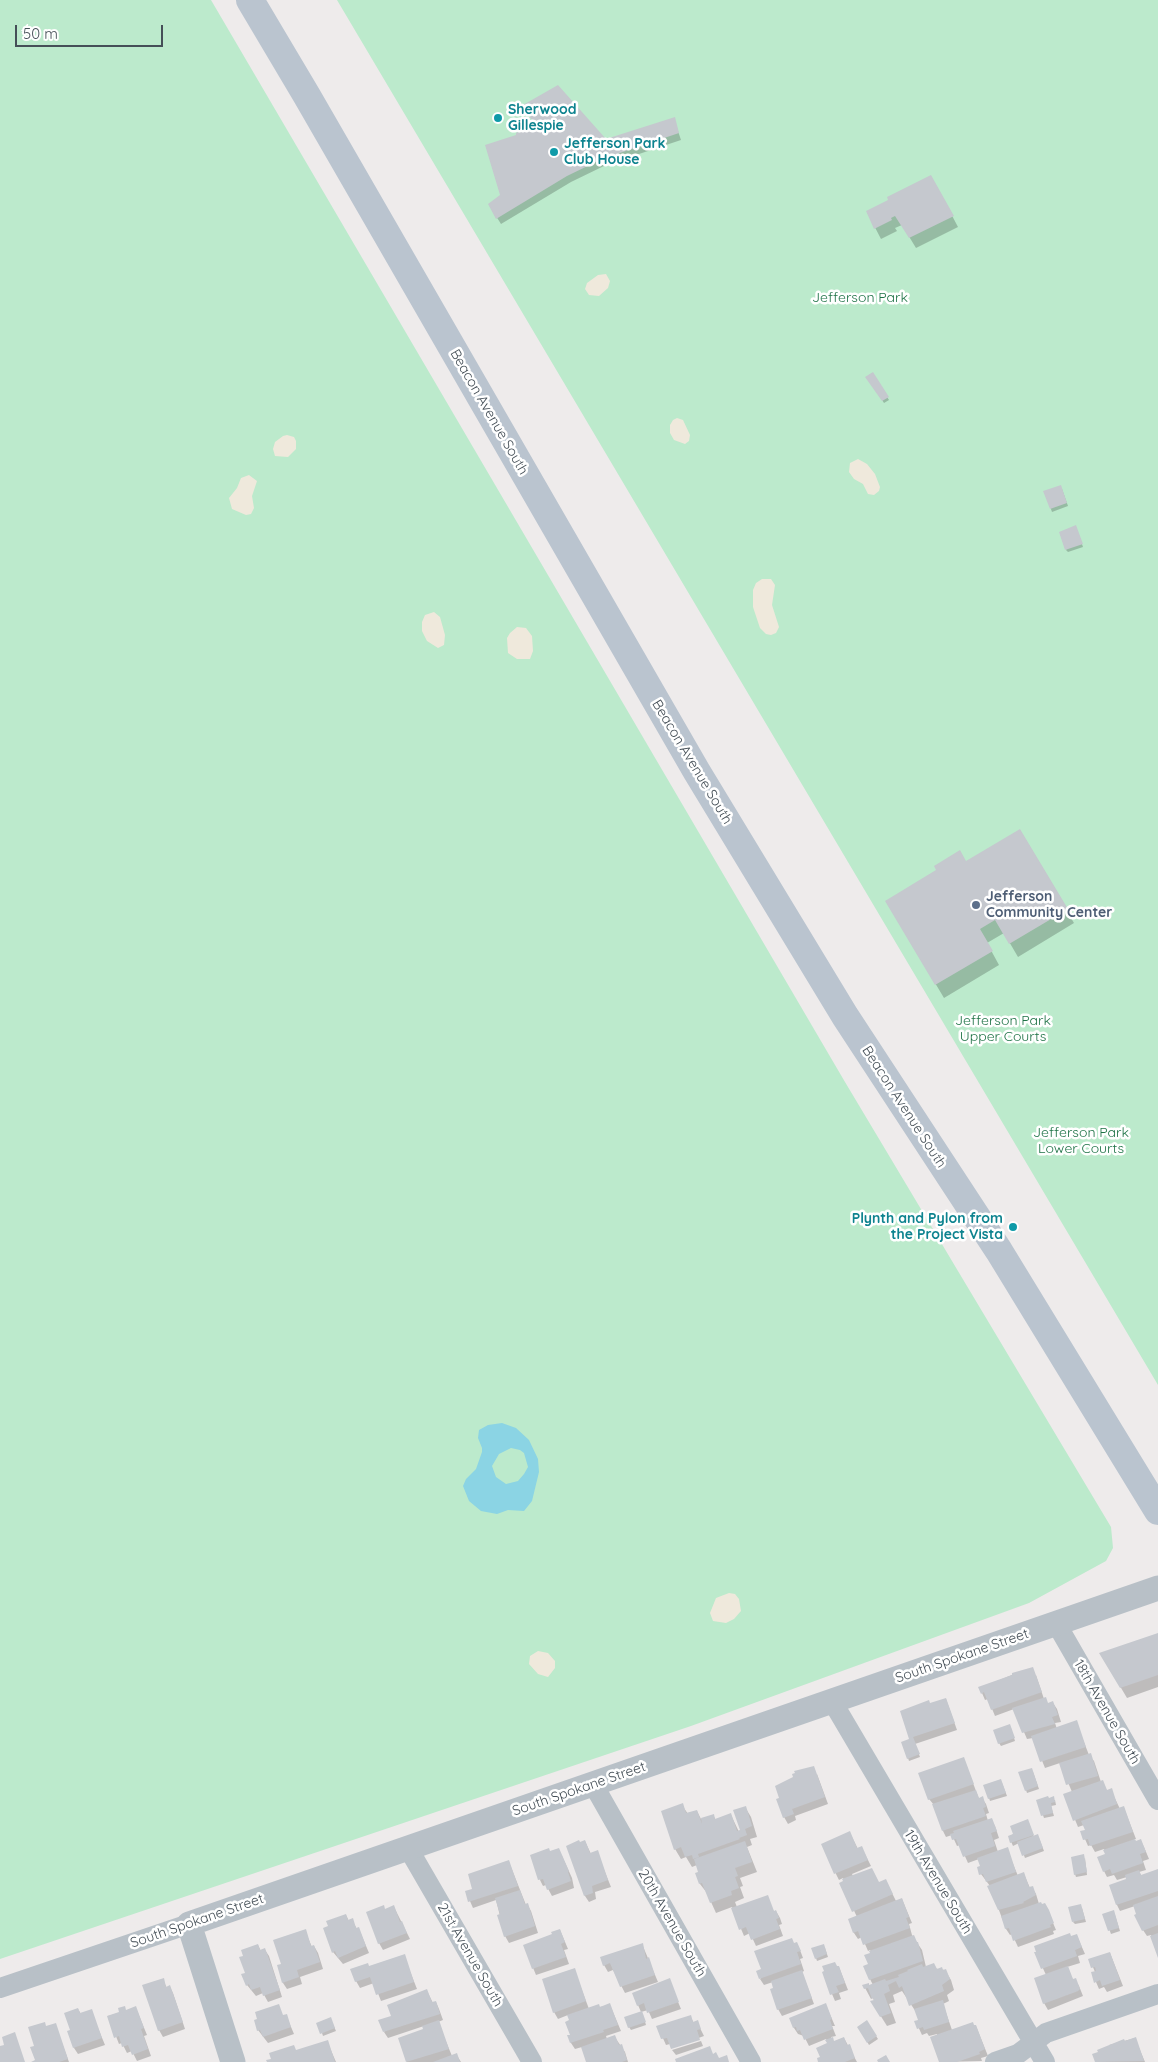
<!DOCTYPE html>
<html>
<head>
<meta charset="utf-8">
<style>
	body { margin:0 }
	#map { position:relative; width:1158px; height:2062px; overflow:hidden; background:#eeebeb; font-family:Quicksand,sans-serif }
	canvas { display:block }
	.scale { position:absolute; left:15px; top:25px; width:148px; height:22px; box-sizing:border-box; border:2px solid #454f57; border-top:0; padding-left:6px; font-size:15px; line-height:18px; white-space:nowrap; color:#454f57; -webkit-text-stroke:4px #fff; paint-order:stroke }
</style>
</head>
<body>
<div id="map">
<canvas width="1158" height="2062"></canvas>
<div class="scale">50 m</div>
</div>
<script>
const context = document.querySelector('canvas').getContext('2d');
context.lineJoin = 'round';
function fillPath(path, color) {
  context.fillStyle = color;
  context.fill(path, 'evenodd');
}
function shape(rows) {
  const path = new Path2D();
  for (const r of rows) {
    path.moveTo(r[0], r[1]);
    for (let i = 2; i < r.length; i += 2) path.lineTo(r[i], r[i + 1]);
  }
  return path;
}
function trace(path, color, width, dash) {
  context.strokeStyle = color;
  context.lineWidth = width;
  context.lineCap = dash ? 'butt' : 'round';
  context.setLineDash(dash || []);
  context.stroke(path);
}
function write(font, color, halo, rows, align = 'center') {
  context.font = font + ' Quicksand,sans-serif';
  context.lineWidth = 5;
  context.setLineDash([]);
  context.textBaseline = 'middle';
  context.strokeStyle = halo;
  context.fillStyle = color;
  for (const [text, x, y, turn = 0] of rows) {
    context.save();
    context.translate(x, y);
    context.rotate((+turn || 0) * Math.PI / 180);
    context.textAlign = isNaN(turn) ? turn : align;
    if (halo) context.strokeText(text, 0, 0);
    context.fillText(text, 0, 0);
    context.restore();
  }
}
fillPath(shape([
	[0,0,211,0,845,1082,1111,1527,1113,1548,1106,1561,1029,1603,691,1726,0,1959],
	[337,0,1158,0,1158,1385]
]), '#bceacc');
fillPath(shape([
	[606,274,610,281,608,288,599,296,589,295,585,289,587,283,598,275],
	[677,418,683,420,690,435,689,441,685,444,674,440,670,433,670,425,673,420],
	[287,435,294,437,296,441,296,449,288,457,275,456,273,449,275,442,283,436],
	[858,459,867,464,875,474,880,487,879,491,874,495,868,494,863,484,854,479,849,472,850,463],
	[249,475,257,481,252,496,254,508,251,514,246,515,232,509,229,498,237,488,241,478],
	[762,579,771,579,775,585,772,605,779,627,776,633,771,635,766,634,760,628,753,607,753,590,756,583],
	[434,612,440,617,445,635,444,645,438,648,427,641,422,631,422,622,425,615],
	[517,627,526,628,532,636,533,651,530,659,517,659,508,653,507,638,510,633],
	[729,1593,735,1594,739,1599,741,1611,734,1619,726,1623,713,1621,710,1613,716,1598],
	[538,1651,548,1653,555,1661,555,1668,548,1677,538,1674,529,1664,530,1656]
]), '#efe9dc');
fillPath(shape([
	[502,1423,516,1428,529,1440,538,1459,539,1472,532,1501,524,1511,508,1510,497,1514,481,1511,469,1501,463,1486,466,1479,476,1469,482,1452,482,1448,478,1438,479,1430,488,1425],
	[511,1448,520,1450,524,1453,528,1467,524,1474,518,1481,506,1484,496,1477,492,1466,499,1454]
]), '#8bd4e4');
fillPath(shape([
	[674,119,681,140,606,165,571,182,501,224,489,205,606,141],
	[937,187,958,227,916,248,902,225,895,228,897,231,881,239,867,212],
	[872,373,889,400,884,403,867,377],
	[1062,489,1068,506,1052,512,1045,492],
	[1077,530,1083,547,1068,552,1066,550],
	[1019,831,1074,923,1018,957,1004,933,987,943,999,965,944,998,894,914,966,863],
	[1158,1634,1158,1687,1127,1698,1101,1654],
	[1019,1672,1036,1675,1044,1699,1048,1704,1053,1703,1057,1709,1061,1722,1055,1723,1057,1729,1076,1722,1089,1755,1094,1761,1101,1782,1102,1781,1107,1791,1111,1790,1120,1809,1124,1808,1136,1839,1134,1839,1136,1842,1141,1841,1144,1847,1149,1859,1143,1861,1146,1870,1139,1872,1142,1876,1158,1871,1158,1955,1151,1935,1147,1936,1143,1930,1135,1906,1120,1911,1117,1905,1110,1886,1128,1880,1127,1877,1117,1880,1114,1875,1107,1877,1104,1871,1106,1855,1104,1849,1095,1852,1091,1845,1088,1846,1082,1832,1086,1830,1084,1825,1078,1827,1065,1795,1072,1792,1060,1763,1045,1768,1033,1738,1027,1739,1014,1709,995,1716,988,1699,985,1700,982,1693,980,1688],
	[946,1699,957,1730,915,1744,920,1757,909,1761,908,1758,911,1739,930,1704],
	[1011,1728,1015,1741,1001,1746,999,1743],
	[964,1759,979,1799,982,1798,986,1804,989,1813,986,1814,988,1821,991,1819,995,1826,999,1838,994,1840,998,1852,1007,1849,1018,1876,1024,1874,1030,1888,1032,1887,1036,1894,1039,1904,1048,1911,1056,1930,1053,1931,1054,1934,1018,1947,1012,1934,1010,1935,1006,1929,990,1886,981,1874,982,1867,979,1859,968,1863,960,1845,957,1846,952,1835,946,1837,943,1831,934,1805,929,1799],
	[1033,1772,1039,1789,1027,1793,1026,1790],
	[817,1774,828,1804,795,1816,796,1820,788,1824,784,1817],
	[1002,1783,1007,1796,990,1801,989,1798],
	[1055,1800,1056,1805,1051,1806,1054,1816,1044,1818,1038,1801],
	[682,1805,688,1814,697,1811,701,1819,713,1815,716,1820,731,1815,739,1832,741,1831,745,1807,751,1817,757,1837,750,1839,752,1845,747,1847,757,1872,740,1878,743,1886,740,1887,744,1898,735,1902,737,1907,767,1896,774,1912,776,1911,780,1918,782,1924,779,1925,783,1936,756,1946,750,1933,744,1936,732,1907,716,1913,707,1893,700,1884,697,1874,700,1873,697,1865,692,1867,686,1857,681,1859,675,1849],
	[1029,1823,1034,1837,1039,1838,1044,1851,1025,1858,1019,1843,1013,1846,1009,1837],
	[850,1833,858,1849,865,1854,871,1866,852,1874,853,1876,889,1887,896,1901,902,1899,912,1923,909,1924,912,1935,922,1950,926,1967,945,1970,951,1980,954,1990,947,1995,949,2001,943,2004,952,2030,976,2026,988,2056,981,2058,982,2061,941,2062,937,2034,929,2036,927,2033,922,2035,916,2022,920,2021,918,2015,902,1991,893,1995,895,2002,889,2004,896,2023,887,2026,872,2002,874,2001,873,1998,871,1999,864,1986,873,1985,870,1979,869,1965,872,1953,870,1950,868,1951,862,1937,858,1939,854,1933,849,1920,857,1917,841,1883,844,1882,843,1878,839,1880,836,1874,823,1845],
	[585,1841,591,1854,597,1852,611,1887,595,1892,596,1899,589,1902,585,1896],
	[550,1852,562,1856,572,1878,574,1888,552,1896,546,1885,543,1886,540,1880],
	[1085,1858,1087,1875,1076,1877,1075,1874],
	[509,1862,526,1905,527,1904,531,1911,538,1933,509,1943,505,1936,496,1900,473,1908,466,1892,474,1890],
	[394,1907,410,1939,383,1950,379,1943,385,1910],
	[1082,1908,1086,1922,1075,1924,1073,1922],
	[346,1915,349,1921,352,1920,357,1929,359,1929,369,1953,343,1964,333,1952,329,1927],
	[1104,1915,1115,1915,1120,1931,1111,1934],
	[560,1930,568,1949,564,1950,569,1964,536,1975,524,1946,553,1935],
	[305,1931,312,1947,314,1946,318,1953,323,1969,300,1977,302,1984,287,1989,283,1983,282,1965],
	[1077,1936,1085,1954,1078,1956,1080,1963,1067,1967,1073,1980,1075,1979,1079,1986,1083,1996,1048,2010,1044,2003,1046,1975,1036,1953],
	[642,1944,658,1982,625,1993,613,1970,608,1972,604,1965],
	[794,1944,800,1950,803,1958,800,1959,804,1971,802,1972,814,2004,782,2016,778,2009,773,1982,764,1985,760,1979],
	[258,1945,261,1951,265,1950,269,1956,282,1997,268,2002,263,1993,256,1996,247,1985,246,1973],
	[825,1948,828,1957,817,1961,816,1958],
	[1110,1953,1123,1986,1107,1992,1104,1987,1099,1989,1096,1982,1095,1972,1090,1960],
	[404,1956,417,1989,381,2001,374,1983,360,1988,356,1981,369,1968],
	[839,1967,848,1990,839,1993,841,1999,835,2001,832,1994],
	[574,1969,589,2009,610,2005,621,2031,606,2036,607,2039,614,2036,625,2052,628,2062,587,2062,582,2047,575,2049,571,2043,570,2021,568,2015,558,2019,554,2012],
	[163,1980,167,1988,170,1987,173,1993,185,2029,163,2037,159,2030],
	[669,1980,681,2009,652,2019,648,2010,641,2012,638,2005],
	[427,1991,433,2003,436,2002,439,2009,443,2020,438,2022,452,2056,456,2054,461,2062,407,2062,400,2038,425,2030,424,2026,388,2038,384,2032,393,2017],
	[826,2005,835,2026,832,2026,836,2036,831,2037,834,2042,844,2038,857,2062,820,2062,828,2044,826,2039,809,2046,804,2036,798,2034,794,2028,791,2018],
	[136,2008,147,2035,144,2036,151,2056,137,2061,132,2051,127,2053,122,2043,119,2044,108,2016],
	[78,2009,81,2014,91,2011,105,2045,78,2054,74,2048],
	[286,2015,294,2034,268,2043,258,2030],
	[643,2015,646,2025,631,2030,629,2027],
	[690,2016,694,2023,697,2022,704,2036,671,2048,670,2044,666,2045,658,2027],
	[332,2022,336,2031,323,2036,322,2033],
	[867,2022,878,2039,869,2045,859,2027],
	[55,2024,69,2062,33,2062,36,2061,36,2047,46,2027],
	[1135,2038,1145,2062,1096,2062,1094,2055,1110,2047,1109,2045],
	[327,2041,336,2062,268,2062,297,2051],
	[701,2041,703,2046,676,2055,672,2050]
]), '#0003');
fillPath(shape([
	[558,85,606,139,675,117,679,133,602,159,567,176,496,219,488,204,500,195,485,145,516,135,516,133,534,124,523,105],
	[931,175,954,216,909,238,895,216,891,218,892,220,874,229,866,211,888,200,887,197],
	[873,372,889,397,882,401,865,377],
	[1061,485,1067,503,1050,509,1043,491],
	[1076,525,1083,544,1065,550,1059,532],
	[1020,829,1068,909,1009,944,995,920,980,929,993,951,935,985,885,901,936,870,934,866,960,850,966,861],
	[1158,1633,1158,1675,1120,1688,1099,1653],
	[1033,1667,1042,1692,991,1710,984,1692,981,1694,978,1687,1012,1675,1012,1673],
	[1046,1697,1048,1703,1053,1701,1058,1715,1052,1717,1055,1724,1022,1733,1012,1708],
	[946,1698,955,1723,913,1737,920,1754,907,1759,901,1742,909,1739,900,1711,929,1700,930,1703],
	[1077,1720,1086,1747,1040,1762,1031,1736],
	[1010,1724,1015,1738,998,1744,993,1730],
	[1091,1753,1098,1776,1066,1785,1059,1763],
	[964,1757,974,1784,928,1800,918,1773],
	[814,1766,825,1797,792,1809,794,1814,783,1818,776,1799,779,1798,775,1786,793,1777,792,1774,795,1773,794,1771],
	[1032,1768,1038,1786,1025,1791,1018,1772],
	[1001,1779,1006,1793,988,1799,983,1785],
	[1103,1780,1107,1790,1112,1788,1117,1804,1073,1821,1063,1794],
	[976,1790,979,1798,983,1796,986,1807,983,1808,986,1816,942,1831,932,1804],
	[1048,1796,1049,1798,1054,1796,1055,1802,1051,1803,1053,1813,1041,1816,1036,1800],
	[683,1803,686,1813,697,1810,702,1824,701,1818,714,1814,715,1819,731,1813,737,1831,740,1830,733,1810,746,1806,752,1826,745,1829,747,1835,739,1838,740,1839,698,1854,699,1857,693,1859,692,1855,685,1857,681,1847,674,1850,661,1811],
	[1124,1806,1133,1832,1090,1846,1088,1839,1083,1840,1080,1831,1085,1830,1081,1821],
	[992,1818,997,1831,991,1833,995,1846,963,1857,956,1839,952,1840,950,1834,954,1833,953,1831],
	[1028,1819,1034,1835,1010,1843,1008,1836,1013,1834,1010,1826],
	[850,1831,857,1848,862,1846,868,1860,834,1874,821,1844],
	[1038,1834,1043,1848,1022,1856,1017,1842],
	[1135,1839,1136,1841,1141,1839,1146,1852,1140,1854,1143,1863,1112,1874,1110,1869,1103,1872,1097,1857,1105,1854,1103,1850],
	[579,1840,580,1842,585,1840,590,1853,598,1850,608,1880,592,1886,593,1893,584,1896,566,1846],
	[745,1841,752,1862,735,1868,738,1876,735,1877,739,1888,731,1891,732,1895,710,1903,702,1883,699,1884,695,1873,698,1872,694,1859],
	[1008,1847,1016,1872,986,1882,983,1874,979,1875,977,1867,980,1866,977,1858],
	[549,1848,550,1851,559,1848,569,1871,568,1872,571,1881,547,1890,543,1879,538,1880,530,1855],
	[1084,1854,1087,1872,1074,1875,1071,1857],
	[509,1860,518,1886,468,1902,465,1891,472,1889,468,1874],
	[872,1868,879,1882,886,1879,893,1894,852,1912,839,1883,843,1881,842,1879],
	[1158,1869,1158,1891,1116,1905,1109,1885,1126,1879,1125,1875,1139,1870,1141,1875],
	[1024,1872,1029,1887,1033,1886,1036,1895,1023,1902,1024,1903,998,1910,987,1886],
	[520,1890,525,1904,528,1903,535,1926,504,1937,497,1915,500,1914,495,1898],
	[768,1895,774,1911,776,1910,779,1918,776,1919,780,1929,751,1940,746,1927,739,1930,731,1908],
	[1158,1896,1158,1925,1142,1931,1134,1915,1136,1914,1133,1905],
	[902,1898,909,1917,906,1918,910,1928,863,1945,858,1931,853,1933,848,1919],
	[1041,1902,1042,1904,1045,1903,1049,1910,1054,1923,1050,1925,1051,1927,1013,1941,1009,1928,1005,1929,1001,1916],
	[1081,1904,1085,1919,1072,1922,1068,1907],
	[384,1905,385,1909,394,1905,400,1922,402,1921,407,1933,378,1944,366,1912],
	[1114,1910,1119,1928,1108,1931,1102,1914],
	[346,1914,348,1920,353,1918,356,1928,359,1927,366,1946,338,1958,335,1951,332,1953,323,1928,328,1926,326,1921],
	[306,1929,311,1946,314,1945,320,1962,297,1970,299,1977,282,1983,277,1965,281,1964,273,1940],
	[560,1929,565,1942,561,1944,566,1957,532,1969,523,1945,552,1934,551,1932],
	[1070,1933,1071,1936,1077,1934,1082,1947,1075,1950,1077,1956,1041,1969,1034,1952,1036,1952,1034,1946],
	[1158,1933,1158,1958,1150,1936],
	[914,1935,917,1942,918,1942,923,1961,869,1980,863,1966,868,1964,864,1955,870,1953,869,1951],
	[792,1938,794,1943,797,1942,801,1951,797,1952,801,1964,759,1979,756,1971,761,1969,754,1951],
	[643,1943,646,1959,649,1957,655,1975,620,1987,610,1963,603,1966,600,1957],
	[258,1944,260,1950,265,1948,280,1990,263,1996,260,1987,251,1990,249,1984,246,1986,241,1974,245,1973,239,1957,243,1956,241,1950],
	[824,1944,827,1954,815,1959,811,1948],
	[1110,1952,1120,1980,1102,1986,1100,1980,1094,1983,1091,1972,1096,1971,1095,1967,1091,1968,1088,1959],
	[405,1954,414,1982,376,1995,370,1977,355,1982,350,1969,368,1963,369,1966],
	[835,1962,837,1966,839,1966,845,1983,836,1986,839,1992,830,1995,822,1972,824,1971,822,1966],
	[934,1963,937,1969,942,1967,943,1970,946,1969,950,1979,942,1985,944,1991,909,2006,902,1986,899,1988,896,1981,888,1985,890,1991,884,1994,891,2013,880,2017,870,2001,874,2000,873,1998,872,1999,868,1988,864,1989,862,1985,869,1983,869,1985,885,1979,886,1981,899,1977,898,1975,908,1971,907,1970,922,1964,923,1967],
	[1068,1966,1073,1979,1076,1978,1080,1989,1078,1991,1043,2004,1034,1978],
	[575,1968,586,2001,553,2013,542,1979],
	[802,1970,812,1998,777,2010,770,1989,773,1988,771,1981],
	[164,1978,166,1987,170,1985,183,2022,158,2031,142,1985],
	[670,1978,679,2002,647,2013,644,2003,637,2006,632,1993],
	[427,1989,432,2002,436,2001,440,2014,383,2032,378,2020,391,2016,387,2005],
	[943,2000,949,2022,924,2030,923,2027,917,2029,914,2021,918,2020,914,2009],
	[610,2003,618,2025,603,2030,604,2032,570,2043,567,2035,570,2035,565,2022,569,2020,567,2015,599,2004,600,2007],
	[826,2003,832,2019,830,2020,833,2029,804,2040,800,2030,797,2031,796,2027,793,2028,789,2018],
	[279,2004,283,2015,287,2014,291,2027,263,2037,260,2030,257,2031,254,2020,257,2019,255,2012],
	[125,2006,126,2010,136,2006,144,2028,141,2029,148,2049,132,2055,128,2045,122,2047,119,2036,114,2038,107,2016,119,2012,118,2008],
	[78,2008,80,2013,92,2009,102,2038,73,2048,67,2031,70,2030,64,2013],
	[642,2011,646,2022,628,2028,624,2017],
	[691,2015,693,2022,698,2020,701,2029,697,2030,700,2040,671,2049,667,2038,661,2039,656,2026],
	[331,2017,335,2028,320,2034,316,2023],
	[439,2020,449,2049,406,2062,398,2038,423,2029,422,2026],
	[867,2020,877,2036,867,2043,857,2027],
	[45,2022,46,2026,56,2023,68,2059,59,2062,31,2062,35,2060,30,2047,34,2046,28,2027],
	[973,2022,974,2025,976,2025,985,2049,979,2052,980,2054,957,2062,939,2062,930,2037],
	[15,2032,25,2062,0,2062,0,2046,4,2045,2,2037],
	[615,2035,619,2045,622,2044,627,2060,622,2062,586,2062,581,2047],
	[833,2037,834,2041,844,2037,847,2045,850,2044,855,2058,845,2062,818,2062,817,2058,820,2057,816,2048,827,2043,825,2040],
	[1136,2037,1144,2061,1095,2062,1092,2054,1098,2052,1097,2050,1124,2039,1125,2041],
	[328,2040,335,2062,267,2062,266,2060,271,2059,269,2053,294,2045,296,2050],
	[710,2046,713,2054,716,2052,719,2058,727,2055,729,2062,676,2062,675,2059],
	[457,2053,460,2062,433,2062],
	[886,2055,890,2062,878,2062,877,2060]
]), '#c5c8ce');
trace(shape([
	[1056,1623,1158,1800],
	[832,1701,1045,2062],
	[593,1784,751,2062],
	[408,1848,532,2062],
	[0,1988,189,1924],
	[995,2062,1018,2054,1046,2033,1158,1994]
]), '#b8c0c7', 20);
trace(shape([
	[233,2062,189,1924,1158,1588]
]), '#b8c0c7', 25);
trace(shape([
	[250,0,307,96,697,772,845,1016,999,1251,1158,1511]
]), '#bac4cf', 28);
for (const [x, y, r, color] of [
	[498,118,5,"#0f9aa8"],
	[554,152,5,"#0f9aa8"],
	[976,905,5,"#5c6f8a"],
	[1013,1227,5,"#0f9aa8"]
]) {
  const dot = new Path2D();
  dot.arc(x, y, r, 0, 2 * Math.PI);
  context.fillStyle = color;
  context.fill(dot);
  trace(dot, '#fff', 2);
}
write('bold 14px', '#0d838f', '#fff', [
	["Sherwood",508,110],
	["Gillespie",508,126],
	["Jefferson Park",564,144],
	["Club House",564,160],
	["Plynth and Pylon from",1003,1219,"right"],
	["the Project Vista",1003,1235,"right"]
], 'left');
write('14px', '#1d7245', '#fff', [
	["Jefferson Park",860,298],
	["Jefferson Park",1003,1021],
	["Upper Courts",1003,1037],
	["Jefferson Park",1081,1133],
	["Lower Courts",1081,1149]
]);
write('14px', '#454f57', '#fff', [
	["Beacon Avenue South",489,412,60],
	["Beacon Avenue South",692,762,59],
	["Beacon Avenue South",904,1107,57],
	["South Spokane Street",962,1656,-19],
	["18th Avenue South",1107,1712,60],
	["South Spokane Street",579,1789,-19],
	["19th Avenue South",938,1882,59],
	["South Spokane Street",197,1921,-19],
	["20th Avenue South",672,1923,60],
	["21st Avenue South",470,1955,60]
]);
write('bold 14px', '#4e5e75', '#fff', [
	["Jefferson",986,897],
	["Community Center",986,913]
], 'left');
</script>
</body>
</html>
